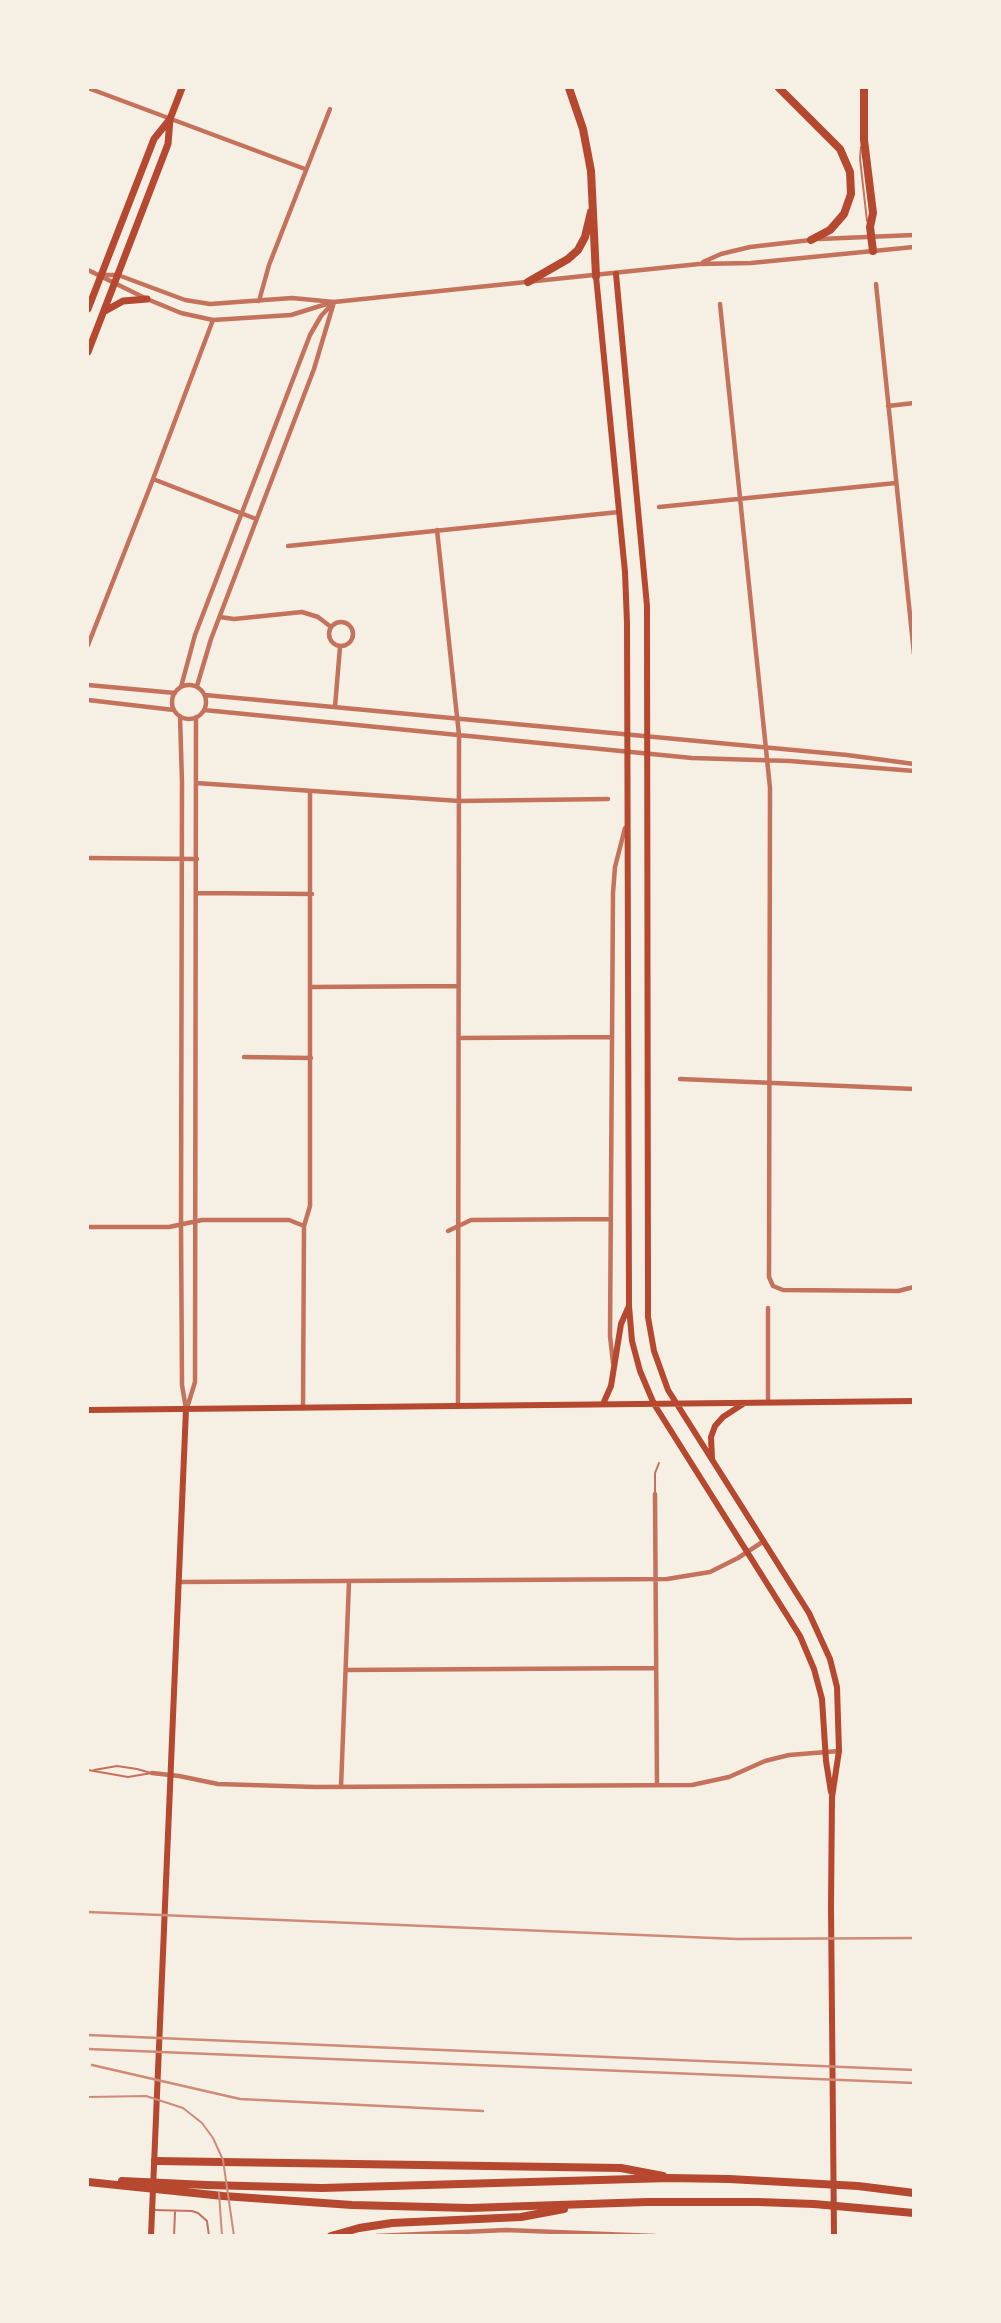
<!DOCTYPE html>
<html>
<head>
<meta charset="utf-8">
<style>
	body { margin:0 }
	#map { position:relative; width:1001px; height:2323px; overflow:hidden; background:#f6efe4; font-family:Poppins,sans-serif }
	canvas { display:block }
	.frame { position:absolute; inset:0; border:89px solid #f6efe4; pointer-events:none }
</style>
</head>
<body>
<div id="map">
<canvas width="1001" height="2323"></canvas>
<div class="frame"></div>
</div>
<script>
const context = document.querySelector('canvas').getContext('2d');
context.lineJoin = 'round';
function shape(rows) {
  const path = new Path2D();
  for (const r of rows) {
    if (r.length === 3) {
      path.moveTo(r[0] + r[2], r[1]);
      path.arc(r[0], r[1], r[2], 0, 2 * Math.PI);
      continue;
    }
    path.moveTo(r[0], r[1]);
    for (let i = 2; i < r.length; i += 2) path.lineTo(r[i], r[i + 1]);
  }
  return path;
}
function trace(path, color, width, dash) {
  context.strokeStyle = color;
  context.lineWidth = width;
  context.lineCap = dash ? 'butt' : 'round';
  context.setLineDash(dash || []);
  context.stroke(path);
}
trace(shape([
	[861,147,860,159,867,221],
	[655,1493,655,1473,659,1463],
	[88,1770,128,1777,152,1773],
	[94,1770,117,1766,137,1769,151,1773],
	[154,2210,192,2211,198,2213,207,2221,209,2236],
	[174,2236,175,2212]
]), '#c5725c', 2);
trace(shape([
	[88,88,305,169],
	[819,239,914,235],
	[703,262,721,254,750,247,811,240],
	[88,270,147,299,181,313,213,320,291,315,333,302],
	[102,275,118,275,185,300,210,304,292,298,334,302,699,264,751,263,914,247],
	[876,284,914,654],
	[259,301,269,265,330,109],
	[720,304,770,788,769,1277,773,1286,783,1290,898,1291,914,1287],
	[888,406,914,403],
	[153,479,256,519],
	[659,507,896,483],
	[437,530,459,735,458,1406],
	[288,546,619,512],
	[220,617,234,619,302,612,318,617,331,627],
	[341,634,12],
	[88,645,150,487,213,320],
	[88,685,175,693],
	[189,702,17],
	[197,686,211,639,314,369,334,302],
	[181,687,195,635,310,335,321,316,334,302],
	[205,695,847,755,914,764],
	[88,700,174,710],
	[335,707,340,647],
	[204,710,692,758,790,761,914,771],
	[180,716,182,782,181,1225,182,1385,186,1409],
	[196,783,459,801,608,799],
	[88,858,197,859],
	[197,893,312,894],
	[311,987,458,986],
	[459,1038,612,1037],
	[244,1057,311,1058],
	[680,1079,914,1089],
	[88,1227,169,1227,202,1220,289,1220,304,1226],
	[448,1231,471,1220,611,1219],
	[768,1308,768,1402],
	[613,1363,610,1336,613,893,615,867,625,828],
	[187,1408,195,1382,196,717],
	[303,1408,304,1226,310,1206,310,791],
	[655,1494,657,1785],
	[179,1582,667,1579,710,1572,738,1558,764,1541],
	[347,1670,656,1668],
	[152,1773,179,1776,218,1784,315,1787,692,1785,729,1777,765,1761,789,1755,839,1751],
	[341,1787,349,1582],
	[376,2236,506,2230,655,2236]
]), '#c5725c', 4.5);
trace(shape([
	[616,274,647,606,648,1317,654,1351,668,1390,809,1613,830,1659,837,1687,839,1751,832,1797,831,1906,834,2236],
	[596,276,625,572,627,623,629,1306,632,1341,640,1371,654,1404,800,1636,814,1669,822,1699,826,1761,831,1792],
	[603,1404,611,1386,621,1324,628,1308],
	[88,1410,914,1401],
	[712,1459,711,1437,715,1426,723,1417,743,1404],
	[151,2236,186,1409]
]), '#b5482f', 6);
trace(shape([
	[88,309,154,139,170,119],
	[105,311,123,301,147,299],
	[88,352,168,144,170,119,182,88]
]), '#b5482f', 7);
trace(shape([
	[569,88,583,129,591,171,596,276],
	[779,88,840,149,850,172,851,194,844,214,830,230,811,240],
	[864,88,864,140,873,213,870,227,873,251],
	[528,282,568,259,578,250,585,237,591,212],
	[155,2161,621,2168,663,2176],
	[122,2181,206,2185,322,2188,669,2178,729,2179,858,2186,914,2193],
	[88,2182,223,2196,352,2205,470,2208,647,2202,758,2202,814,2204,914,2213],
	[331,2236,359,2228,392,2223,521,2217,564,2209]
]), '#b5482f', 8);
trace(shape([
	[88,2097,146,2096,183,2108,202,2123,213,2138,223,2160,234,2236],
	[219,2193,222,2236]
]), '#cf8b77', 2);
trace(shape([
	[88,1912,737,1939,914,1938],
	[88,2035,914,2070],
	[88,2049,914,2083],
	[92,2065,240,2099,483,2111]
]), '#cf8b77', 2.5);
</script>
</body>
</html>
